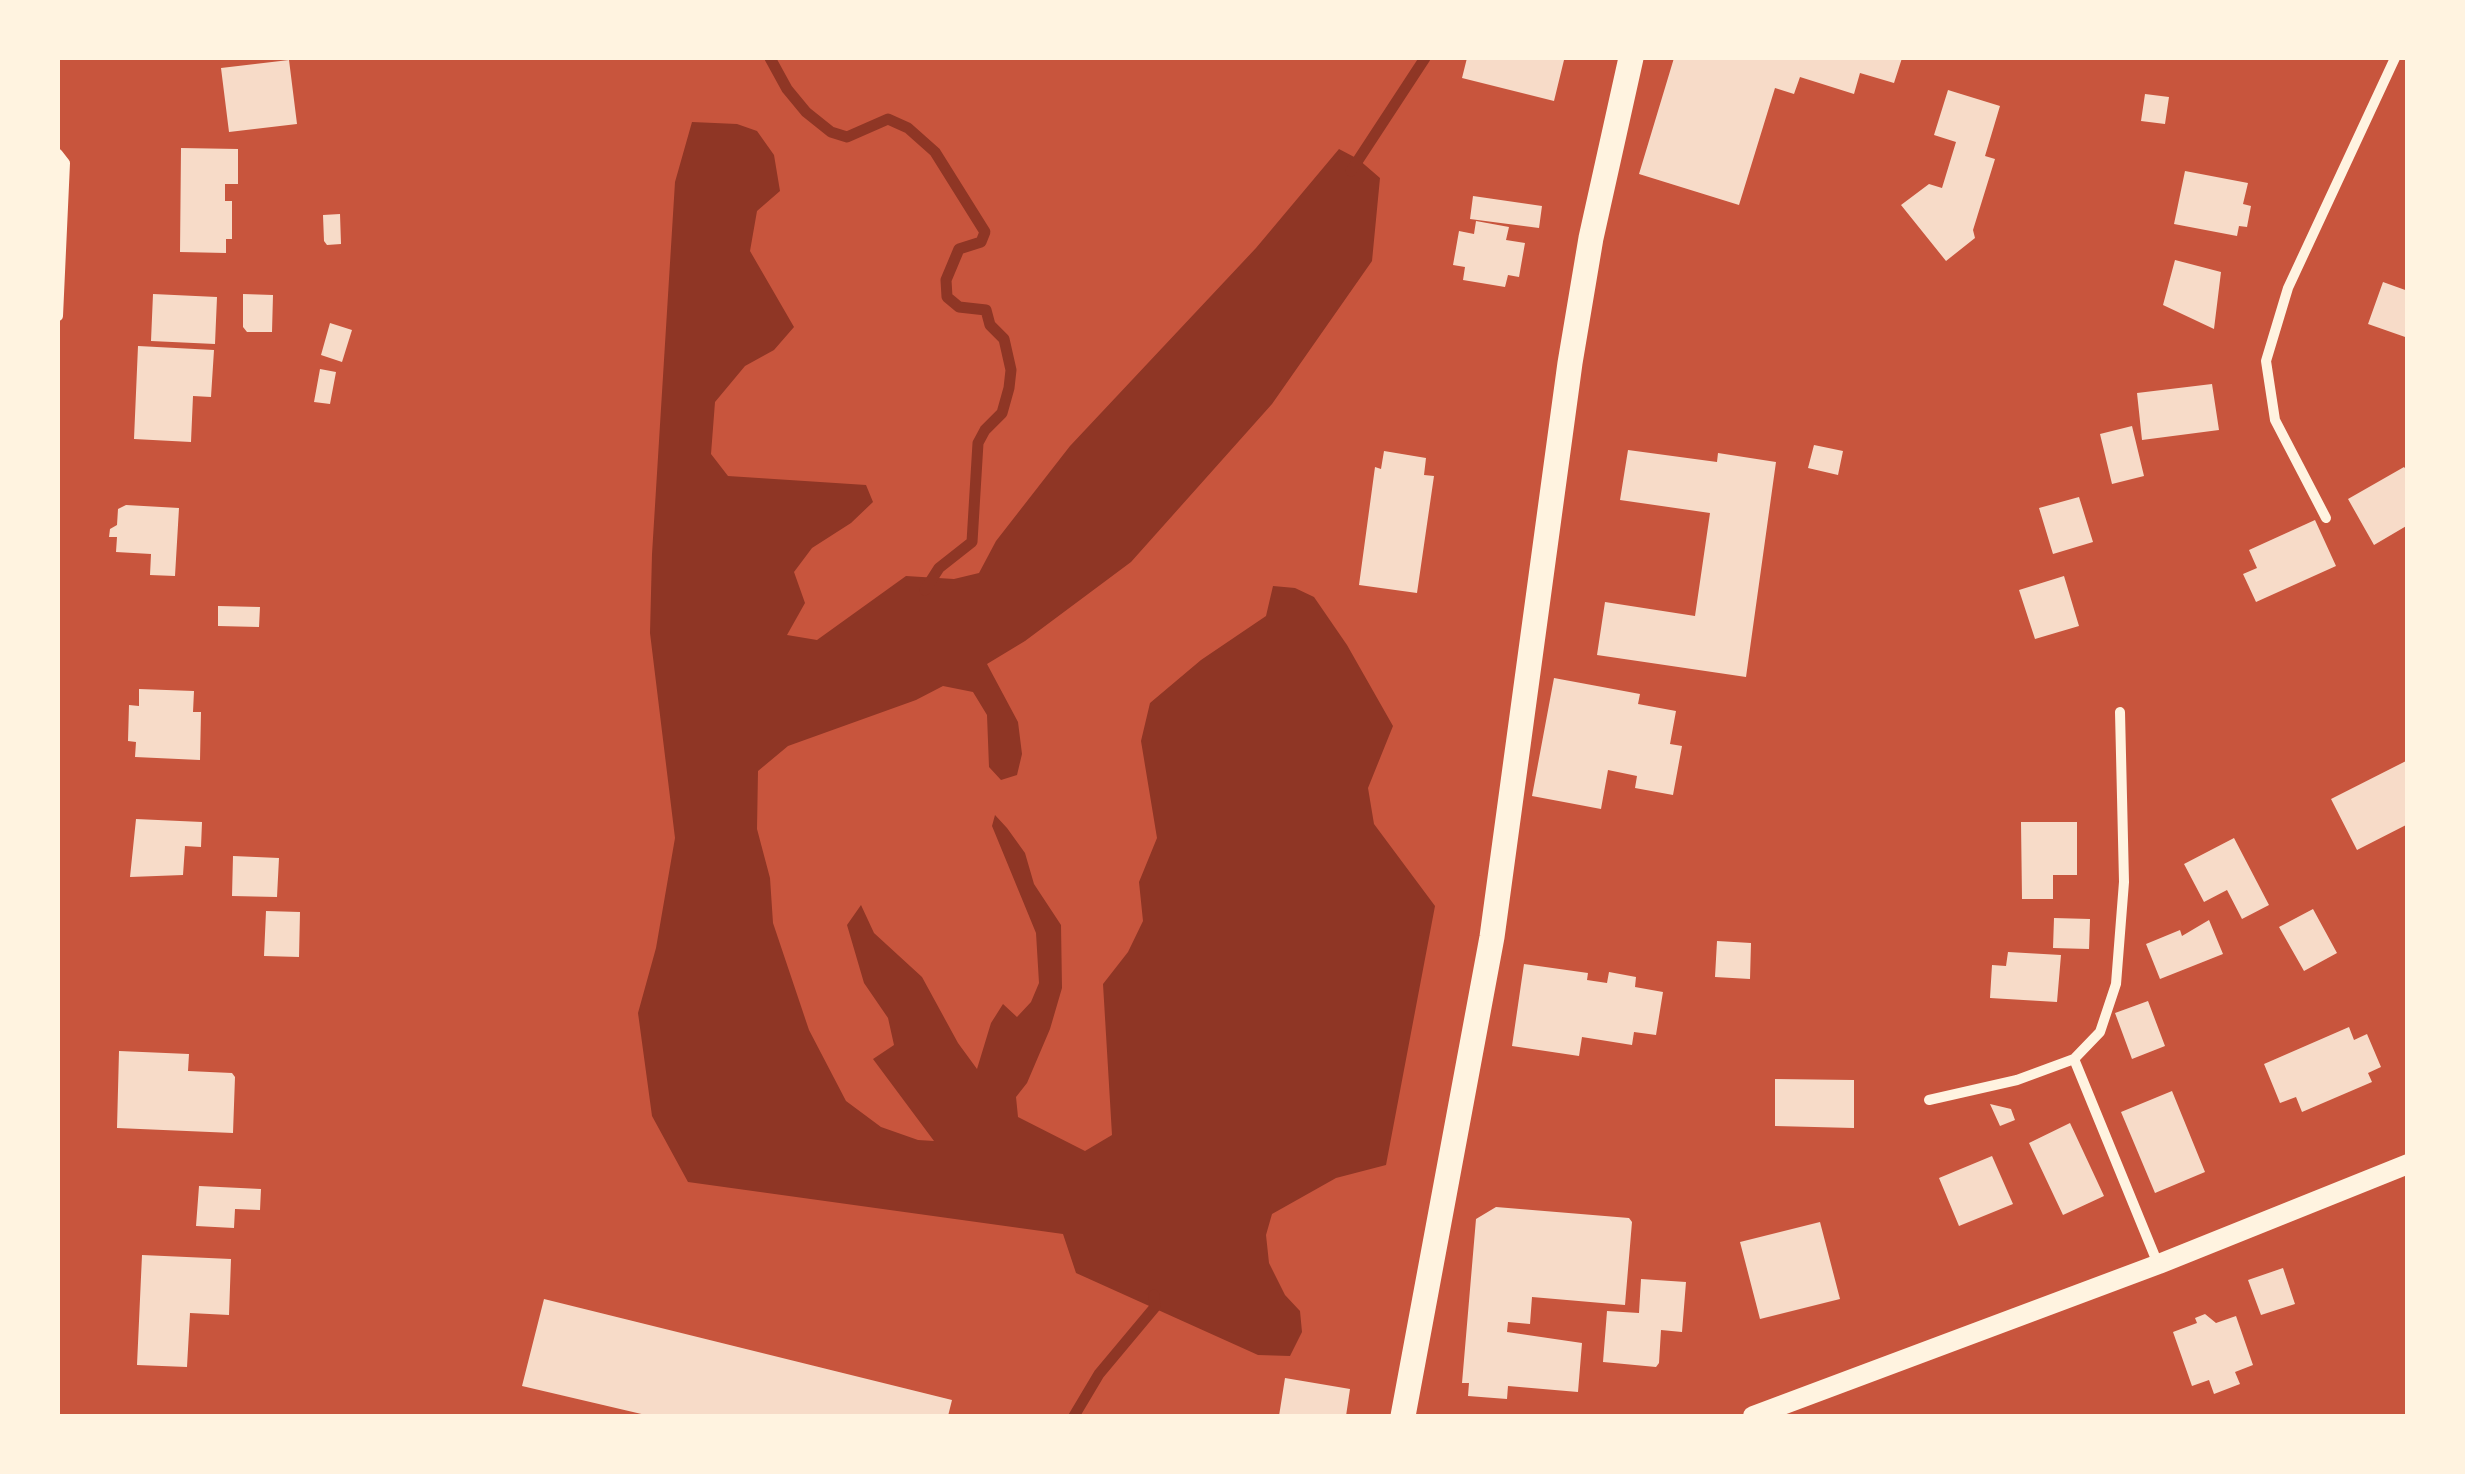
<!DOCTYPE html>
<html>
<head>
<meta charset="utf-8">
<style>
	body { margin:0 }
	#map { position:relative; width:2465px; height:1474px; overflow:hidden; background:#c8553d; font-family:"Sofia Sans Condensed",sans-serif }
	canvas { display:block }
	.frame { position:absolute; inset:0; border:60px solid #fff3e0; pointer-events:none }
</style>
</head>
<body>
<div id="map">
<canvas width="2465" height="1474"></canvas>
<div class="frame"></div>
</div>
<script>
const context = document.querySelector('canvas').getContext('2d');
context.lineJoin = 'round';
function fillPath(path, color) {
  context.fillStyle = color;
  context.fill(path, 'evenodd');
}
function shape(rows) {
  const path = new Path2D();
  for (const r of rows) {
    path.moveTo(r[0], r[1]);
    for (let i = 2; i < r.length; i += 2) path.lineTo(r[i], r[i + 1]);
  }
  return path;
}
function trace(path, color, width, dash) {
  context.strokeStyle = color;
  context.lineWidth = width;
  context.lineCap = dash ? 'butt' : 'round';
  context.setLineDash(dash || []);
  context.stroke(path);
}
fillPath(shape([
	[692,122,737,124,757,131,774,155,780,191,757,211,750,251,794,327,774,350,745,366,715,402,711,454,728,476,866,485,873,502,851,523,812,548,794,572,805,603,787,635,817,640,906,576,954,579,979,573,996,541,1070,446,1256,248,1339,149,1358,159,1380,178,1372,261,1272,404,1131,562,1025,641,987,664,1018,722,1022,754,1017,775,1001,780,989,767,987,715,973,692,943,686,916,700,788,746,758,771,757,829,770,878,773,923,809,1030,846,1101,881,1127,918,1140,934,1141,873,1059,894,1045,888,1018,864,983,847,925,861,905,874,933,922,977,958,1043,977,1069,991,1023,1003,1004,1017,1017,1031,1002,1039,983,1036,933,992,826,995,815,1007,828,1025,853,1034,884,1061,925,1062,988,1050,1029,1027,1083,1016,1097,1018,1117,1085,1151,1112,1135,1103,984,1128,952,1143,921,1139,882,1157,838,1141,741,1150,703,1201,660,1266,616,1273,586,1295,588,1314,597,1347,645,1393,726,1368,788,1374,824,1435,906,1386,1165,1336,1178,1272,1214,1266,1235,1269,1263,1285,1295,1300,1311,1302,1332,1290,1356,1258,1355,1076,1273,1063,1234,688,1182,652,1116,638,1013,656,948,675,838,650,633,652,554,675,182]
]), '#8f3625');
trace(shape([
	[770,58,787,89,806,112,831,132,847,137,888,119,908,128,935,152,985,232,981,242,959,249,946,280,947,297,959,307,986,310,990,325,1004,339,1011,370,1009,388,1002,413,985,430,978,443,972,542,939,568,925,590],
	[1351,171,1425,58],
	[1074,1416,1099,1374,1155,1307,1154,1295]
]), '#8f3625', 11);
fillPath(shape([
	[1467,58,1564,60,1554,101,1462,78],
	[1674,58,1902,58,1894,83,1860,73,1854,94,1800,77,1794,94,1775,88,1739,205,1639,174],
	[289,60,297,124,229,132,221,68],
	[1948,90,2000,106,1985,156,1995,159,1973,230,1975,238,1946,261,1901,205,1929,184,1942,188,1956,142,1934,135],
	[2145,94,2169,97,2165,124,2141,121],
	[181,148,238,149,238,184,225,184,225,201,232,201,232,239,226,239,226,253,180,252],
	[2185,171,2248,183,2243,204,2251,206,2247,227,2239,226,2237,236,2174,224],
	[1473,196,1542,206,1539,228,1470,219],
	[340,214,341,244,327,245,324,241,323,215],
	[1476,221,1509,227,1506,240,1525,243,1519,277,1508,275,1505,287,1463,280,1465,267,1453,265,1459,231,1474,234],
	[2175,260,2221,272,2214,329,2163,305],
	[2383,282,2408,291,2408,338,2368,324],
	[153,294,217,297,215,344,151,341],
	[243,294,273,295,272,332,247,332,243,327],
	[330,323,352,330,342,362,321,355],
	[138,346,214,350,211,397,193,396,191,442,134,439],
	[320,369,336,372,330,404,314,402],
	[2212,384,2219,430,2142,440,2137,393],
	[2132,426,2144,476,2112,484,2100,434],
	[1814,445,1843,451,1838,475,1808,468],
	[1628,450,1717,462,1718,453,1776,462,1746,677,1597,655,1605,602,1695,616,1710,513,1620,500],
	[1384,451,1426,458,1424,475,1434,476,1417,593,1359,585,1375,467,1381,469],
	[2404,467,2408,472,2408,525,2374,545,2348,499],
	[2079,497,2093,542,2053,554,2039,508],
	[126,505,179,508,175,576,150,575,151,554,116,552,117,537,109,537,110,529,117,525,118,509],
	[2315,520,2336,566,2256,602,2243,574,2257,568,2249,550],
	[2064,576,2079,626,2035,639,2019,590],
	[218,606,260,607,259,627,218,626],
	[1554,678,1640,694,1638,704,1676,711,1670,744,1682,746,1673,795,1635,788,1637,776,1608,770,1601,809,1532,796],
	[139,689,194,691,193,712,201,712,200,760,135,757,136,742,128,741,129,705,139,706],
	[2408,760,2408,824,2357,850,2331,799],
	[136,819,202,822,201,847,185,846,183,875,130,877],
	[2021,822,2077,822,2077,875,2053,875,2053,899,2022,899],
	[2234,838,2269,905,2242,919,2227,890,2204,902,2184,864],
	[233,856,279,858,277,897,232,896],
	[2313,909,2337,953,2304,971,2279,927],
	[266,911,300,912,299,957,264,956],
	[2054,918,2090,919,2089,949,2053,948],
	[2209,920,2223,954,2160,979,2146,944,2180,930,2182,936],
	[1717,941,1751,943,1750,979,1715,977],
	[2008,952,2061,955,2057,1002,1990,998,1992,965,2006,966],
	[1524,964,1588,973,1587,980,1607,983,1609,972,1636,977,1635,987,1663,992,1656,1035,1634,1032,1632,1045,1582,1037,1579,1056,1512,1046],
	[2148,1001,2165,1046,2132,1059,2115,1013],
	[2349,1027,2354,1040,2367,1034,2381,1067,2368,1073,2372,1082,2302,1112,2296,1097,2280,1103,2264,1064],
	[119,1051,189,1054,188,1071,232,1073,235,1077,233,1133,117,1128],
	[1775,1079,1854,1080,1854,1128,1775,1126],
	[2172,1091,2205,1172,2155,1193,2121,1112],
	[1990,1104,2011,1109,2015,1120,2000,1126],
	[2070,1123,2104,1196,2063,1215,2029,1143],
	[1992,1156,2013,1204,1959,1226,1939,1178],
	[199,1186,261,1189,260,1210,235,1209,234,1228,196,1226],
	[1496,1207,1629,1218,1632,1222,1625,1305,1532,1297,1530,1324,1508,1322,1507,1332,1582,1343,1578,1392,1508,1386,1507,1399,1468,1396,1469,1383,1462,1383,1476,1219],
	[1820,1222,1840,1299,1760,1319,1740,1242],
	[142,1255,231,1259,229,1315,190,1313,187,1367,137,1365],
	[2283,1268,2295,1304,2261,1315,2248,1280],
	[1641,1279,1686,1282,1682,1332,1661,1330,1659,1363,1656,1367,1603,1362,1607,1311,1639,1313],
	[544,1299,952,1400,948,1416,650,1416,522,1386],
	[2205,1314,2216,1323,2236,1316,2253,1365,2235,1372,2240,1384,2214,1394,2209,1380,2192,1386,2173,1332,2197,1323,2195,1318],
	[1285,1378,1350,1389,1346,1416,1279,1416]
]), '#f7dbc8');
trace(shape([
	[58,154,65,163,58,316],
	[2326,518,2275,420,2266,361,2288,288,2395,58],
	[2074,1059,2158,1264],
	[1929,1100,2017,1080,2074,1059,2100,1032,2116,984,2124,882,2120,712]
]), '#fff3e0', 10);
trace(shape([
	[1753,1416,2159,1264,2408,1164]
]), '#fff3e0', 20);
trace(shape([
	[1403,1416,1492,937,1570,363,1591,238,1631,58]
]), '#fff3e0', 25);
</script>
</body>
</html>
